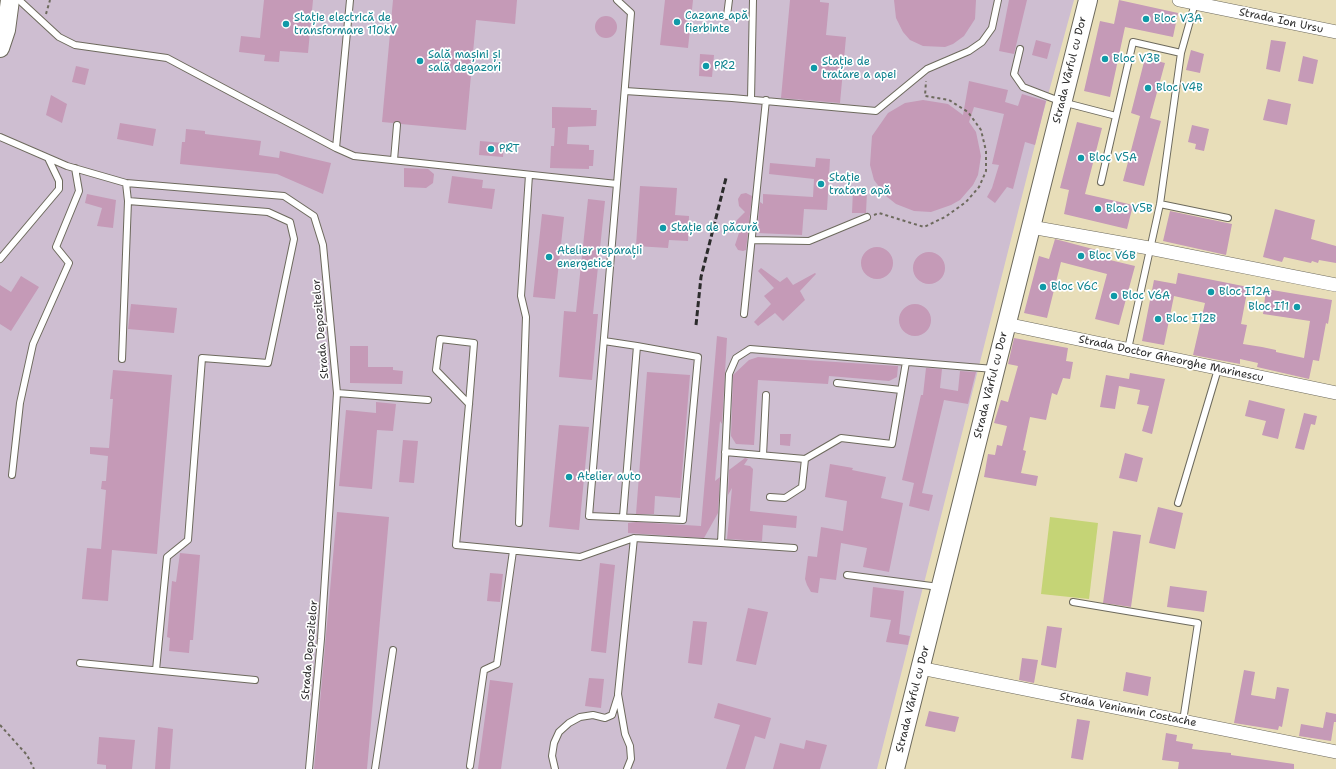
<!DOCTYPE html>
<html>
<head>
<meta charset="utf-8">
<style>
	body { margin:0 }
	canvas { display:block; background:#e8deb9 }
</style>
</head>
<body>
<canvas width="1336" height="769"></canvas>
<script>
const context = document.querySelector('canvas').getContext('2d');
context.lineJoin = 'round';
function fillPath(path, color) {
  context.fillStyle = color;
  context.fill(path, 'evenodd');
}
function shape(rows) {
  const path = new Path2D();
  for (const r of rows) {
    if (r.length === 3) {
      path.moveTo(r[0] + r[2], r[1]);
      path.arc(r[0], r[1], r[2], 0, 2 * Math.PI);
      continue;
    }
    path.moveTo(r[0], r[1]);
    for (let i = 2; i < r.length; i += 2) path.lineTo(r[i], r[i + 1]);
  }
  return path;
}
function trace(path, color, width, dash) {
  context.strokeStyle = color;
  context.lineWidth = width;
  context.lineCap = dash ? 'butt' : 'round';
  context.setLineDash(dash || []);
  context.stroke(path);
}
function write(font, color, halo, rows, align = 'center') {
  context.font = font + ' "Shantell Sans",sans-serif';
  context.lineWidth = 3.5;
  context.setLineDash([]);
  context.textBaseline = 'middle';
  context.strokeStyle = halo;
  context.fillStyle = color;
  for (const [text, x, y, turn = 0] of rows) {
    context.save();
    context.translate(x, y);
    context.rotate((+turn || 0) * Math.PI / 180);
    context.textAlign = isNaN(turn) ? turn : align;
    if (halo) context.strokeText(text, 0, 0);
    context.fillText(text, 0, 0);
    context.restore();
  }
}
fillPath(shape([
	[0,0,1074,0,1042,117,877,769,0,769]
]), '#cebed1');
fillPath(shape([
	[1050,517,1098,523,1089,599,1041,594]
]), '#c5d476');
fillPath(shape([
	[264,0,313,0,308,53,280,51,279,62,264,61,265,55,239,52,241,36,260,38],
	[393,0,517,0,515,24,476,20,466,130,401,124,397,121,393,123,382,122],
	[665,0,693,0,688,48,660,45],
	[790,0,820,0,820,2,829,3,826,35,846,37,840,103,781,98],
	[894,0,976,0,975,19,964,36,953,44,945,47,923,46,910,40,903,32,896,18],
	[1009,0,1027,0,1014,54,999,51],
	[1119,0,1178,13,1173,37,1125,27,1110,97,1084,91,1100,21,1114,24],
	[606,27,11],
	[1036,40,1051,44,1047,59,1032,55],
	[1271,40,1286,42,1280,72,1266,69],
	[1191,50,1204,54,1200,73,1186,70],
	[700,54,714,55,712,77,699,76],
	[1303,56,1318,60,1313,84,1298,81],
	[1145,58,1165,63,1150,118,1161,121,1144,186,1123,181,1140,116,1131,113],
	[76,66,89,69,85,85,72,82],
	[969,81,1008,90,1005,102,1018,106,1022,94,1046,101,1035,145,1025,142,1013,189,1007,187,995,203,987,197,992,188,999,165,992,164,1004,114,974,107,969,122,976,132,981,156,978,175,973,185,960,200,951,205,931,212,914,211,896,204,886,196,874,180,870,165,872,136,888,113,905,103,923,100,948,104,963,115],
	[51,95,67,104,62,123,46,115],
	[1268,99,1291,104,1287,125,1263,120],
	[552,107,591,108,591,110,597,110,596,126,568,127,567,144,589,145,589,150,594,150,593,166,589,166,589,169,550,168,551,146,554,146,555,128,552,128],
	[1077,122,1102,128,1085,194,1133,205,1127,229,1064,214,1069,190,1060,188],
	[120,123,156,129,153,146,117,139],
	[1192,125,1209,129,1204,151,1195,149,1196,144,1188,142],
	[186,129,205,131,205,134,261,141,259,155,279,158,280,151,331,163,323,194,277,174,180,164,182,142,185,142],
	[480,141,504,143,503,157,479,155],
	[816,158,830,159,827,210,804,209,802,235,757,233,760,202,763,204,763,194,813,197,814,179,769,174,770,163,815,167],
	[404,168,428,169,434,174,433,183,426,188,404,187],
	[452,176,483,180,482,188,495,189,492,209,448,203],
	[640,186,677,188,675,215,689,216,688,241,669,240,668,248,636,246],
	[853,190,867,191,866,213,852,213],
	[746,193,752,196,746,250,743,251,738,250,735,245,739,233,735,225,737,220,745,212,739,206,738,199,741,194],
	[87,194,116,200,113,228,97,226,102,208,85,203],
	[588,199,605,201,593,314,598,314,592,380,559,377,564,311,576,312],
	[1275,209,1315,220,1311,239,1336,246,1336,263,1319,260,1318,263,1312,261,1311,263,1284,257,1282,262,1263,257],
	[1170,211,1232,224,1226,255,1163,241],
	[542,214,564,217,555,299,533,297],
	[1055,239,1112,254,1110,260,1135,266,1119,325,1095,319,1107,274,1061,262,1047,318,1024,313,1039,256,1049,259],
	[877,263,16],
	[929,268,16],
	[761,268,780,282,787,277,793,285,815,273,816,274,800,291,805,300,783,321,775,313,758,326,754,322,771,304,764,296,774,288,758,271],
	[1178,273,1248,287,1241,324,1247,325,1243,344,1262,347,1276,350,1276,352,1304,358,1310,321,1263,314,1266,289,1332,300,1328,324,1326,323,1319,361,1313,360,1309,379,1257,367,1258,363,1240,359,1240,364,1193,355,1205,303,1174,296,1164,345,1142,341,1154,280,1176,284],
	[21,276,39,287,11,331,0,324,0,285,11,292],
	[915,320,16],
	[131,304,177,308,174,333,128,329],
	[717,336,727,338,722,424,720,421,715,481,720,477,718,513,704,538,628,533,628,523,636,522,701,526],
	[1014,338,1068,348,1066,361,1073,362,1070,379,1063,378,1057,395,1052,393,1046,420,1030,417,1023,450,1026,451,1021,473,1038,476,1036,486,984,477,988,454,995,455,997,445,1002,446,1007,426,994,423,1001,400,1008,402,1018,366,1008,364],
	[350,346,368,346,368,367,393,367,393,370,403,371,402,384,350,383],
	[758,357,898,366,897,377,889,381,829,376,828,384,758,380,754,445,736,444,731,436,733,375,749,360],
	[926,368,942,369,940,388,958,391,960,371,976,372,968,404,944,400,922,493,933,495,929,511,909,506,914,483,902,480,921,395,923,395],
	[113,370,172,375,157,554,112,550,108,601,82,599,87,548,101,549,106,490,101,489,102,481,106,481,108,456,90,454,90,447,109,448,113,399,110,399],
	[647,372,690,375,680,498,655,496,654,514,636,514],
	[1130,373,1165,379,1152,434,1142,431,1149,406,1137,404,1140,390,1119,386,1115,409,1100,407,1106,375,1129,379],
	[1249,400,1285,409,1278,439,1262,435,1266,421,1245,416],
	[376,402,396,404,393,431,377,430,372,489,339,486,346,410,376,413],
	[1304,413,1317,416,1315,425,1311,424,1304,450,1295,448],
	[559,425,589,427,579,530,549,527],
	[780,434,791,434,790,446,780,445],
	[403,440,418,441,414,483,399,482],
	[1125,453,1143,458,1137,482,1119,478],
	[745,458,748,459,744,465,750,466,753,469,750,511,797,516,796,528,763,525,762,541,727,539,732,488,728,495,729,470],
	[830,464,853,468,852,470,886,477,881,498,903,503,889,572,863,567,867,548,841,543,836,580,820,578,818,593,811,592,807,585,805,579,808,556,817,557,821,527,843,531,847,501,825,497],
	[1158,507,1183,513,1175,549,1149,543],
	[337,512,389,517,367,769,314,769],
	[1113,531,1141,535,1131,607,1103,603],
	[180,553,200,555,193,640,190,640,189,653,169,651,170,638,167,637,172,581,176,582],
	[600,563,615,565,606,653,591,651],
	[490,573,503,574,500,602,487,601],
	[1170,586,1207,591,1204,612,1167,607],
	[873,587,904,591,899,634,910,636,908,645,886,642,891,620,870,617],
	[748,608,768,612,756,665,736,661],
	[693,621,707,622,702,665,688,663],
	[1047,626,1062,628,1056,668,1041,665],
	[1022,658,1038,660,1034,683,1019,680],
	[1244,670,1255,672,1251,695,1275,699,1277,687,1289,689,1282,727,1279,726,1278,730,1234,723],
	[1126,672,1151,677,1148,696,1123,691],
	[589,678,604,679,601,708,585,706],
	[490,680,513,683,501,769,478,769],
	[718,703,771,718,765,739,755,736,745,769,726,769,740,725,714,718],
	[929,711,959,717,955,732,925,726],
	[1326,712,1336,714,1336,722,1334,722,1331,741,1299,736,1301,724,1323,728],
	[1077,719,1090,721,1083,760,1071,758],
	[158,727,173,729,170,769,155,769],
	[1166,733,1177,735,1176,741,1193,744,1192,749,1221,752,1231,753,1231,755,1294,764,1294,769,1178,769,1179,762,1162,760],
	[99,737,135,740,132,769,106,769,106,765,97,764],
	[806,740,827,745,820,769,773,769,780,743,804,749]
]), '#c59ab7');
const lane = shape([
	[19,0,59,37,75,45,167,58,336,148],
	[350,0,336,148,354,156,617,184,631,13,617,0],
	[727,16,729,0],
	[1020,49,1014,74,1023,87,1062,102,1116,116],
	[625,91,732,98,876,111,927,69,969,51,982,42,992,28,998,0],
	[751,99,753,0],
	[0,137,67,166,126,183,284,196,314,216,323,245,337,393,321,639,309,769],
	[394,160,397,125],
	[1101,182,1133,42,1181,53],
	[126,183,128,201,268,212,290,222,294,239,268,363,202,358,188,540,167,557,156,670],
	[617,184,589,516,683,520,698,357,637,346,623,517],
	[1160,204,1228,218],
	[752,240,809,241,867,217],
	[0,259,59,189,59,181,48,158],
	[744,314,766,100],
	[604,341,637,346],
	[1128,349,1160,204,1181,53,1195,3],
	[122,359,128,201],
	[837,383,901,390],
	[337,393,428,400],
	[469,404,436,370,440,339,474,343,469,404,456,545,580,557,634,538,721,543,729,374,736,358,750,349,994,369],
	[725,452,805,459],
	[763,455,766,395],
	[12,475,20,403,33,344,69,263,56,247,79,191,75,168],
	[770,497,785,498,802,487,805,459,841,438,892,444,906,362],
	[1178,503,1218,369],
	[519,523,526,317,521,296,529,175],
	[721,543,794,548],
	[847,575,939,587],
	[1073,602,1198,623,1183,721],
	[80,663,255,680],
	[470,766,484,670,497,664,513,551],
	[375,769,393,650],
	[555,769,552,756,554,743,559,732,569,723,580,717,593,715,605,718,612,715,618,696],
	[627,769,631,759,630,746,625,734,618,694,634,538]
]);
const street = shape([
	[1179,0,1336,32],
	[1031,227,1149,248,1336,285],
	[1006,324,1336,393],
	[920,668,1336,752]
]);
const secondary = shape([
	[0,48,6,30,10,0],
	[895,769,1088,0]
]);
trace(lane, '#6d6a5d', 8);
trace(street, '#6d6a5d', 14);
trace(secondary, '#6d6a5d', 20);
trace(shape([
	[46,14,50,0],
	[874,215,879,213,924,227,945,217,966,202,979,187,986,171,986,151,981,130,968,112,949,100,925,96,926,81],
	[0,725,27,755,34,769]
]), '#6d6a5d', 2, [3, 3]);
trace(lane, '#fff', 6);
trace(street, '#fff', 13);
trace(secondary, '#fff', 18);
trace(shape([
	[696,325,701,277,726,178]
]), '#2b2b2b', 3, [6, 3]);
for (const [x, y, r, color] of [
	[1146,19,4,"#0f9aa8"],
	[677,22,4,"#0f9aa8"],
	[286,24,4,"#0f9aa8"],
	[1105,59,4,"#0f9aa8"],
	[420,61,4,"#0f9aa8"],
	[706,66,4,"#0f9aa8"],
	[814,68,4,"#0f9aa8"],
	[1148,88,4,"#0f9aa8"],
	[491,149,4,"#0f9aa8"],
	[1081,158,4,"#0f9aa8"],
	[821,184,4,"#0f9aa8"],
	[1098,209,4,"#0f9aa8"],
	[663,228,4,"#0f9aa8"],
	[1081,256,4,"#0f9aa8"],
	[549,257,4,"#0f9aa8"],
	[1043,287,4,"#0f9aa8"],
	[1211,292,4,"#0f9aa8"],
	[1114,296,4,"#0f9aa8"],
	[1297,307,4,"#0f9aa8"],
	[1158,319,4,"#0f9aa8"],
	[569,477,4,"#0f9aa8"]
]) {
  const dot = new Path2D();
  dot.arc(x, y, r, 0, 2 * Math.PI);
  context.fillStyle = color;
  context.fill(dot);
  trace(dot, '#fff', 1.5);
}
write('11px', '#0d838f', '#fff', [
	["Cazane apă",685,16],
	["fierbinte",685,29],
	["Stație electrică de",294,18],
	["transformare 110kV",294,31],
	["Bloc V3A",1154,19],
	["Sală mașini și",428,55],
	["sală degazori",428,68],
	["Bloc V3B",1113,59],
	["Stație de",822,62],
	["tratare a apei",822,75],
	["PR2",714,66],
	["Bloc V4B",1156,88],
	["PRT",499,149],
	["Bloc V5A",1089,158],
	["Stație",829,178],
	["tratare apă",829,191],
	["Bloc V5B",1106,209],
	["Stație de păcură",671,228],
	["Atelier reparații",557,251],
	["energetice",557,264],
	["Bloc V6B",1089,256],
	["Bloc V6C",1051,287],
	["Bloc I12A",1219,292],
	["Bloc V6A",1122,296],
	["Bloc I11",1289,307,"right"],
	["Bloc I12B",1166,319],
	["Atelier auto",577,477]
], 'left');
write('11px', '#2b2b2b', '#fff', [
	["Strada Ion Ursu",1281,21,12],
	["Strada Vârful cu Dor",1070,70,-76],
	["Strada Depozitelor",321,329,-95],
	["Strada Doctor Gheorghe Marinescu",1171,359,12],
	["Strada Vârful cu Dor",991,385,-76],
	["Strada Depozitelor",310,650,-85],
	["Strada Vârful cu Dor",913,699,-76],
	["Strada Veniamin Costache",1128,710,11]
]);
</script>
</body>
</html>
